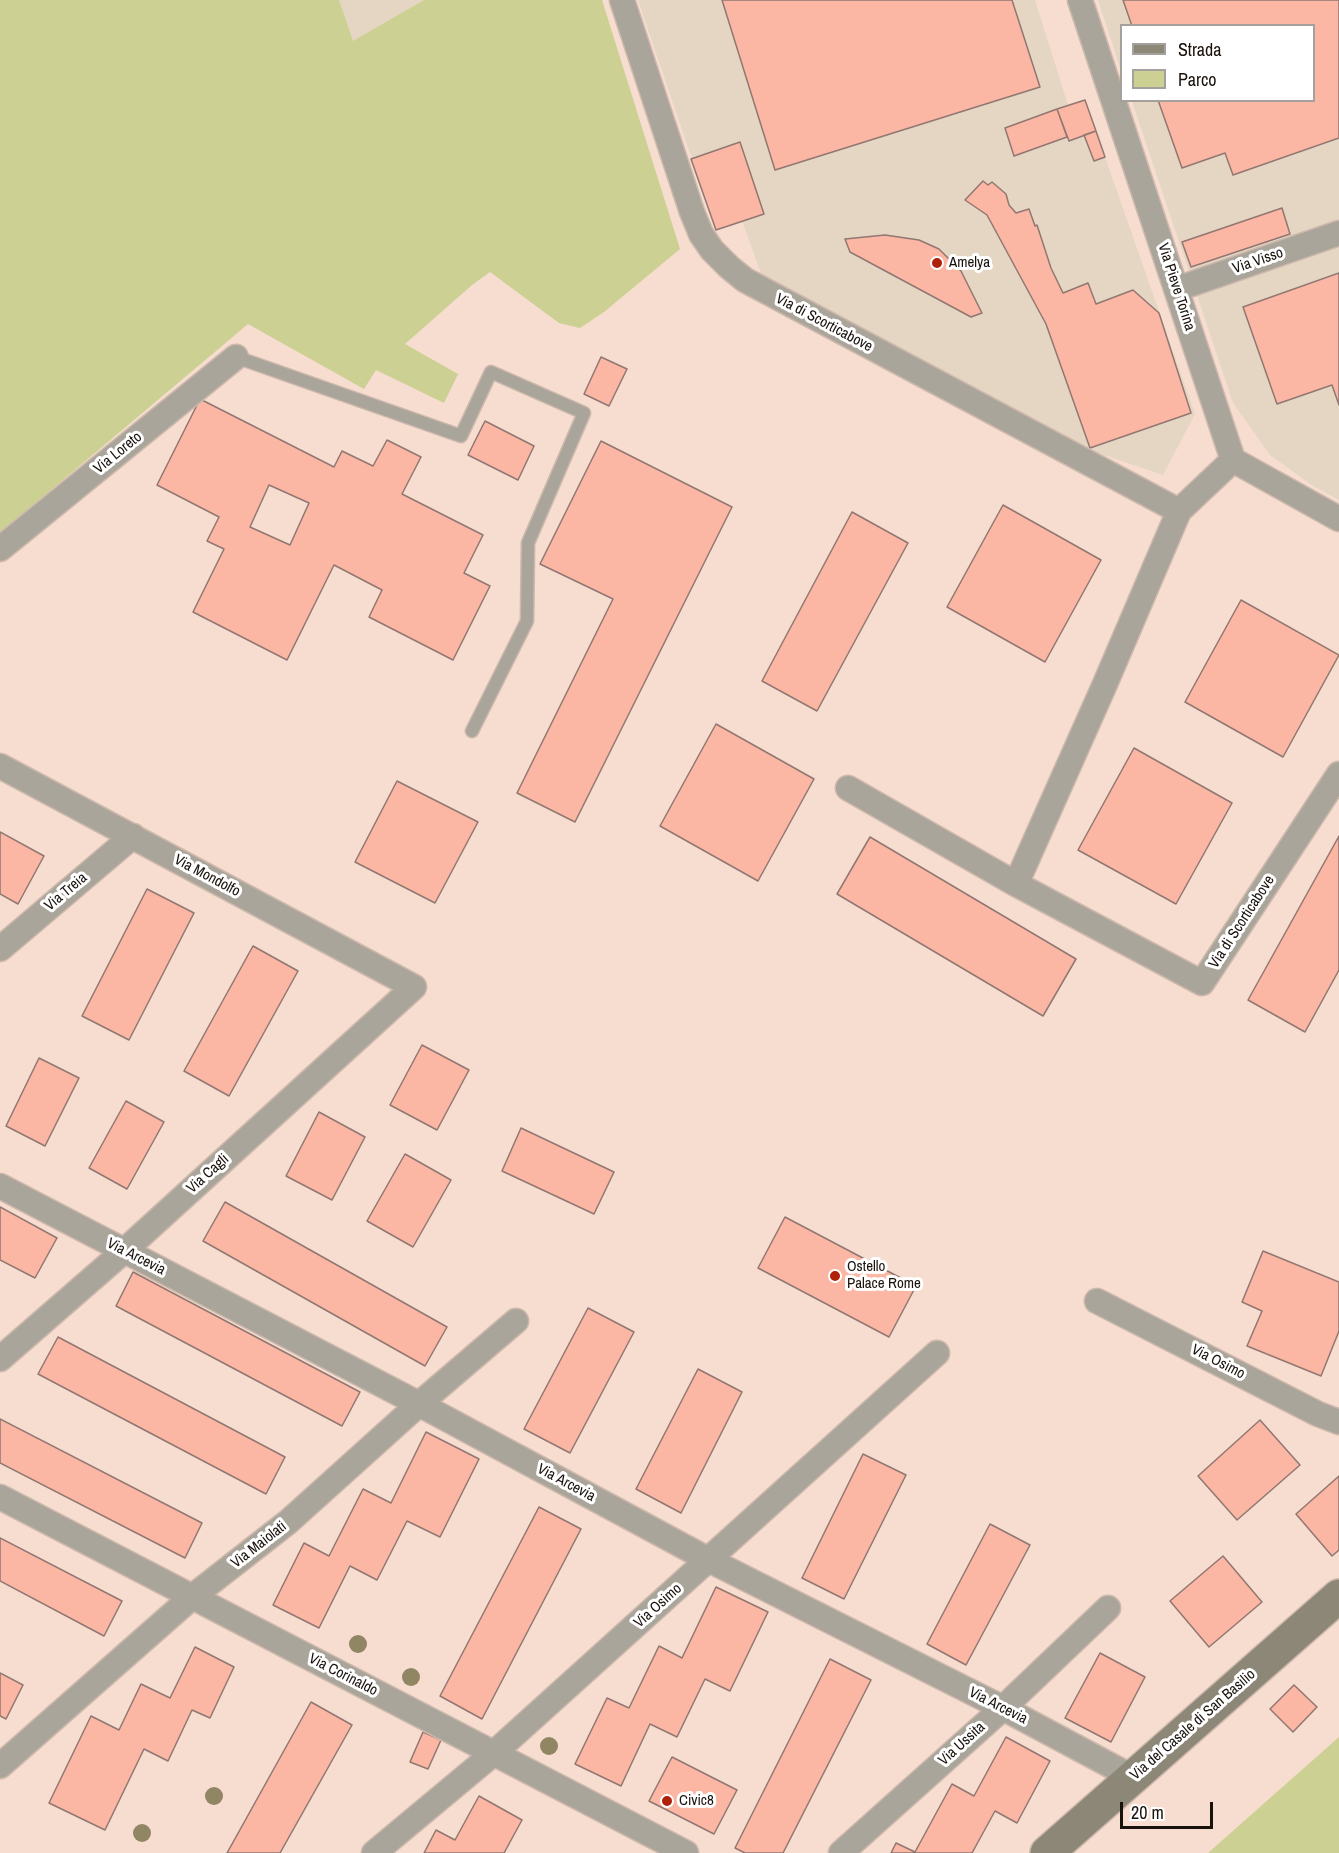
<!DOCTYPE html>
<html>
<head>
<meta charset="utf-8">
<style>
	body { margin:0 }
	#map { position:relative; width:1339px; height:1853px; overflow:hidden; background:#f6ddcf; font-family:"Archivo Narrow",sans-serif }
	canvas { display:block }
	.legend { position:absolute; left:1120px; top:24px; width:195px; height:78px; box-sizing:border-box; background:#fff; border:2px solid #a3a09e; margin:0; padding:8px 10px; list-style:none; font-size:18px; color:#19110c }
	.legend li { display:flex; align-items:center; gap:12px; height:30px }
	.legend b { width:30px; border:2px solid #a3a09e }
	.scale { position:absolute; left:1120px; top:1802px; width:93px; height:27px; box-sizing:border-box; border:3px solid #19110c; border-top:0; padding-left:8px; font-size:18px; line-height:21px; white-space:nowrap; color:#19110c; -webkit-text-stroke:4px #fff; paint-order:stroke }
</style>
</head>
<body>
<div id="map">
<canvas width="1339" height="1853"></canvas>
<ul class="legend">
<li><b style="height:8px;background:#8d8778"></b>Strada</li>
<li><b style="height:16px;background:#ccd093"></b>Parco</li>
</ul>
<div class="scale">20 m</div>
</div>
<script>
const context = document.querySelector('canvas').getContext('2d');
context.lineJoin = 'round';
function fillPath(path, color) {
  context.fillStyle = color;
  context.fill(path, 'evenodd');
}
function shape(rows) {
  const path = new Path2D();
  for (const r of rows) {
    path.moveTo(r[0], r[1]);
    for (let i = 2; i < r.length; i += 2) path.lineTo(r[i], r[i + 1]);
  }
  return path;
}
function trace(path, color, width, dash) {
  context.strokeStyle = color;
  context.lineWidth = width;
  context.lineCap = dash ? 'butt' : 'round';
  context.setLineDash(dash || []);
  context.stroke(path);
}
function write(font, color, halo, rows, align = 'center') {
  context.font = font + ' "Archivo Narrow",sans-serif';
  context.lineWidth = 6;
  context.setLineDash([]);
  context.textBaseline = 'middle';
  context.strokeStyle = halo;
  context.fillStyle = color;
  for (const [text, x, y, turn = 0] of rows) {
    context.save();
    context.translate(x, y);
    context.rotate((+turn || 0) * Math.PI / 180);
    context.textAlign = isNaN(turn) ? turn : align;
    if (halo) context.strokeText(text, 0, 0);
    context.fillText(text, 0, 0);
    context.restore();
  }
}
fillPath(shape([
	[339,0,424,0,353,42],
	[638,0,1035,0,1068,105,1085,100,1195,414,1163,475,1092,451,1039,428,762,276,742,221,716,230],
	[1098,0,1339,0,1339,500,1313,486,1270,455,1233,403,1132,101,1314,100,1314,26,1122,26,1121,70]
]), '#e5d6c3');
fillPath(shape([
	[0,0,339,0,353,41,424,0,602,0,680,249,604,312,580,328,559,323,490,272,472,285,405,344,458,374,444,403,376,370,364,389,248,324,0,533],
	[1339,1737,1339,1853,1208,1853]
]), '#ccd093');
const building = shape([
	[722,0,1012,0,1040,87,775,170,722,0],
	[1123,0,1339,0,1339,138,1233,175,1225,153,1182,168,1158,100,1314,100,1314,26,1132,26,1123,0],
	[1085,100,1096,131,1069,141,1057,109,1085,100],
	[1057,109,1067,137,1014,156,1005,128,1057,109],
	[1096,131,1105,157,1094,161,1084,135,1096,131],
	[740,142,764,214,716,230,691,159,740,142],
	[983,181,988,185,992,182,1006,194,1009,205,1016,213,1029,209,1035,226,1037,225,1051,268,1063,293,1088,283,1096,304,1133,290,1159,313,1191,413,1090,448,1046,324,987,215,965,200,983,181],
	[1282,208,1290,234,1191,267,1182,242,1282,208],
	[885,235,919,240,939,249,961,271,982,313,971,317,850,252,845,239,885,235],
	[1339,273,1339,405,1332,385,1277,404,1243,307,1339,273],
	[601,357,627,369,609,406,584,394,601,357],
	[200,399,334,467,342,451,373,466,387,440,421,457,402,494,483,535,464,573,490,586,453,660,369,617,382,590,334,565,287,660,193,612,224,549,207,541,219,517,157,485,200,399],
	[269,485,309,503,290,545,250,527,269,485],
	[485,421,534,446,518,480,468,455,485,421],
	[601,441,732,507,575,822,517,793,613,599,540,564,601,441],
	[1003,505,1101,560,1045,662,947,607,1003,505],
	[852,512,908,543,817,711,762,681,852,512],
	[1241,600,1339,655,1283,757,1185,702,1241,600],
	[716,724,814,779,758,881,660,826,716,724],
	[1134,748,1232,803,1176,904,1078,850,1134,748],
	[397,781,478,822,435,903,355,862,397,781],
	[0,832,44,856,18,904,0,894,0,832],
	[1339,836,1339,970,1305,1032,1248,1000,1339,836],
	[870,837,1076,959,1043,1016,837,894,870,837],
	[147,889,194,913,129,1040,82,1016,147,889],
	[253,946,298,971,229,1096,184,1071,253,946],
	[422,1045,469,1070,437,1130,390,1105,422,1045],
	[39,1058,79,1078,45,1146,6,1126,39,1058],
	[126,1101,164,1122,127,1189,89,1168,126,1101],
	[319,1112,365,1137,332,1200,286,1176,319,1112],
	[521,1128,614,1172,594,1214,502,1171,521,1128],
	[405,1154,451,1180,413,1247,367,1221,405,1154],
	[225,1202,447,1327,425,1366,203,1241,225,1202],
	[0,1207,57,1238,35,1278,0,1260,0,1207],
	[785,1217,916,1286,889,1337,758,1268,785,1217],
	[1263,1251,1339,1282,1339,1331,1321,1376,1247,1346,1262,1311,1242,1302,1263,1251],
	[133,1272,360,1392,342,1426,116,1306,133,1272],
	[588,1308,634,1332,570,1453,524,1429,588,1308],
	[58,1337,285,1457,266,1494,38,1374,58,1337],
	[698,1369,742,1392,681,1513,636,1489,698,1369],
	[0,1419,202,1523,185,1558,0,1463,0,1419],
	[1260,1420,1300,1465,1237,1520,1198,1476,1260,1420],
	[426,1432,479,1459,440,1537,407,1521,377,1580,350,1566,319,1628,273,1605,304,1543,329,1556,363,1489,391,1503,426,1432],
	[863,1454,906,1475,844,1599,802,1578,863,1454],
	[1339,1476,1339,1550,1332,1556,1296,1514,1339,1476],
	[539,1507,581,1529,482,1719,440,1696,539,1507],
	[990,1524,1030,1545,966,1665,927,1644,990,1524],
	[0,1538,122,1601,104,1636,0,1581,0,1538],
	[1223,1556,1262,1602,1209,1647,1170,1601,1223,1556],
	[716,1587,768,1612,730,1691,705,1679,677,1737,650,1724,621,1786,575,1764,607,1698,629,1708,659,1646,682,1658,716,1587],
	[195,1647,234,1667,210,1718,192,1710,168,1761,144,1749,105,1830,49,1803,91,1716,119,1730,141,1684,170,1698,195,1647],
	[1100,1653,1145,1677,1111,1742,1065,1718,1100,1653],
	[830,1659,871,1680,783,1853,745,1853,735,1848,830,1659],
	[0,1673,23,1685,6,1719,0,1716,0,1673],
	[1294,1685,1317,1707,1293,1732,1270,1709,1294,1685],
	[311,1702,352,1725,280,1853,227,1853,311,1702],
	[423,1732,441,1740,428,1769,410,1762,423,1732],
	[1006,1737,1050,1761,1017,1823,995,1811,972,1853,891,1853,896,1843,915,1852,952,1784,974,1796,1006,1737],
	[672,1757,737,1790,714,1834,649,1801,672,1757],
	[479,1796,522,1820,504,1853,424,1853,436,1830,455,1840,479,1796]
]);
fillPath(building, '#fbb6a4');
trace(building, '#917771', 1.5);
const lane = shape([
	[236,357,461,436,491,372,584,413,528,543,527,621,472,731]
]);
const street = shape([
	[622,0,692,212,701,234,712,250,729,267,745,280,1179,511],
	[1080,0,1233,460,1339,519],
	[1177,289,1339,233],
	[0,549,236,357],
	[0,766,414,987,124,1251,0,1359],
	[848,788,1016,884,1202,983,1339,774],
	[1016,884,1105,684,1179,511,1233,460],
	[0,949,133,836],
	[0,1186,419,1404,709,1560,1003,1708,1134,1778],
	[1097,1301,1318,1414,1339,1422],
	[0,1497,686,1853],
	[0,1766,192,1597,288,1522,419,1404,516,1321],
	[374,1853,494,1753,937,1353],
	[841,1853,1003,1708,1108,1608]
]);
const secondary = shape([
	[1047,1853,1339,1596]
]);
trace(lane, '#ceb8ac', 15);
trace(street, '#ceb8ac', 27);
trace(secondary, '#ceb8ac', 36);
trace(lane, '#a9a59b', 12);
trace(street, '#a9a59b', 24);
trace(secondary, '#8d8778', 33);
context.fillStyle = '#918664';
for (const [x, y] of [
	[358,1644],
	[411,1677],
	[549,1746],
	[214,1796],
	[142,1833]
]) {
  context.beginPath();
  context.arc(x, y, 9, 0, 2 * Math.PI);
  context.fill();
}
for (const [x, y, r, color] of [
	[937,263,6,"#af2109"],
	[835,1276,6,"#af2109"],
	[667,1801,6,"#af2109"]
]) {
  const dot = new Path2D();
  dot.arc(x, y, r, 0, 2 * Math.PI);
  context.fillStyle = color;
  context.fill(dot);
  trace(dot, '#fff', 2);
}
write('15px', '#19110c', '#fff', [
	["Via Visso",1258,261,-19],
	["Via Pieve Torina",1176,287,72],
	["Via di Scorticabove",824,323,28],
	["Via Loreto",118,453,-39],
	["Via Mondolfo",207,876,28],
	["Via Treia",66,892,-40],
	["Via di Scorticabove",1242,922,-57],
	["Via Cagli",208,1174,-42],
	["Via Arcevia",136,1257,27],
	["Via Osimo",1218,1362,27],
	["Via Arcevia",566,1483,28],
	["Via Maiolati",259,1545,-38],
	["Via Osimo",658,1606,-42],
	["Via Corinaldo",343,1675,27],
	["Via Arcevia",998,1706,27],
	["Via del Casale di San Basilio",1193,1725,-41],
	["Via Ussita",962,1744,-42]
]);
write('15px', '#19110c', '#fff', [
	["Amelya",949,263],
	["Ostello",847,1267],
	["Palace Rome",847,1284],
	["Civic8",679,1801]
], 'left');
</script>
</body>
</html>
